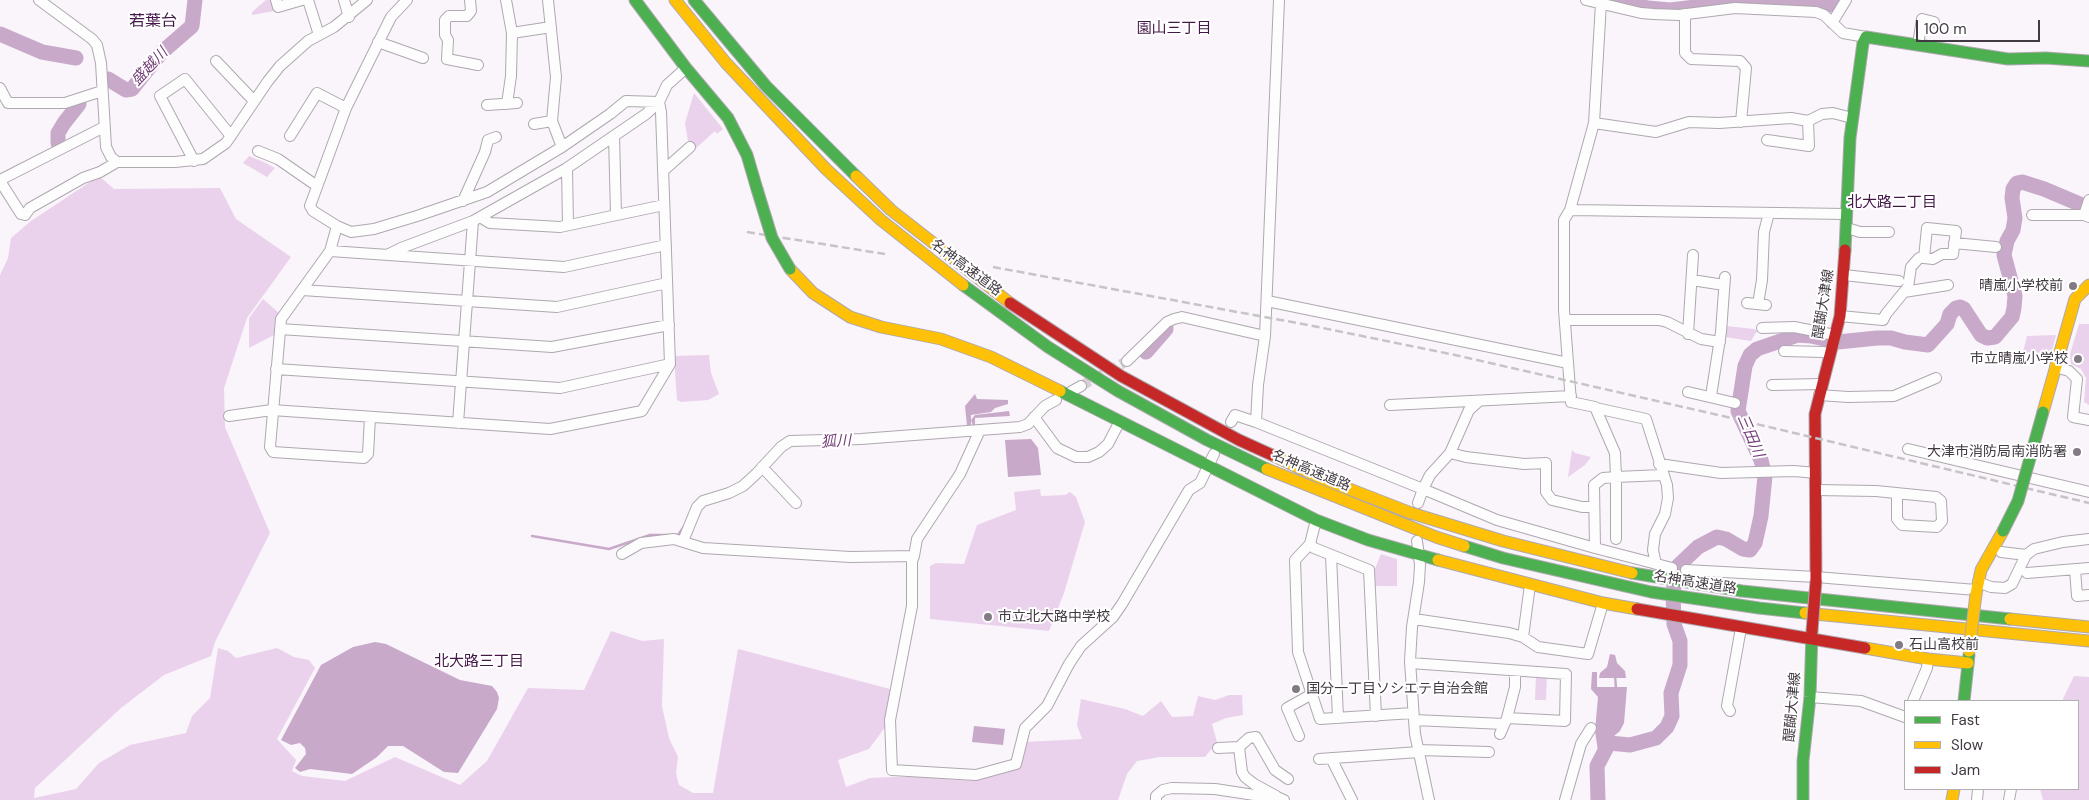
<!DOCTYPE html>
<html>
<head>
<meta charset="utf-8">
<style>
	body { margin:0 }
	#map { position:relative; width:2089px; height:800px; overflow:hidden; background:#faf4fb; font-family:"DM Sans",sans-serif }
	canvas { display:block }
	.legend { position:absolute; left:1904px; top:700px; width:175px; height:90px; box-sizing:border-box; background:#fff; border:1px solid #b3b0b3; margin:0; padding:6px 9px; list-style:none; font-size:15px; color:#423a42 }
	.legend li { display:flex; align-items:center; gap:10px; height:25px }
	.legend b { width:25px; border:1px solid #b3b0b3 }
	.scale { position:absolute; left:1916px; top:20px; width:124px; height:22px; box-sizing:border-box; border:2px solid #423a42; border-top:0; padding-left:6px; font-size:15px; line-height:18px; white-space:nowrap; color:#423a42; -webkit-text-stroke:4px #fff; paint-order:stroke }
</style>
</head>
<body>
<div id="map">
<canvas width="2089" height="800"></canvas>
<ul class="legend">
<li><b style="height:6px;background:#4caf50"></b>Fast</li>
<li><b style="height:6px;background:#ffc107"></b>Slow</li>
<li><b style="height:6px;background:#c62828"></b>Jam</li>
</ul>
<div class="scale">100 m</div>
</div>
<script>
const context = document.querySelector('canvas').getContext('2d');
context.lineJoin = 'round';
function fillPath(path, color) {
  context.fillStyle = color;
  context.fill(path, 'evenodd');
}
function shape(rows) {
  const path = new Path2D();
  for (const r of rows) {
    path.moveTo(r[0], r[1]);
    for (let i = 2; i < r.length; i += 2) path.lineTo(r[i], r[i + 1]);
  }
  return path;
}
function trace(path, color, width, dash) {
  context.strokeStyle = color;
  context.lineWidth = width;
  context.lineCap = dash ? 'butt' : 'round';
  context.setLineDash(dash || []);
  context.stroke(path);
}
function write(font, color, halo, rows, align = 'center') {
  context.font = font + ' "DM Sans","Noto Sans JP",sans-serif';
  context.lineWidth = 4;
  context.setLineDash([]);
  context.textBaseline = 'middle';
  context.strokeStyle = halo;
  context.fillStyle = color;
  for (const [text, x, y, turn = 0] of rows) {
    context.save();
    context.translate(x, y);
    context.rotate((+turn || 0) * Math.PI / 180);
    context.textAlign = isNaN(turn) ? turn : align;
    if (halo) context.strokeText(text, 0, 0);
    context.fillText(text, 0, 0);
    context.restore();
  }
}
fillPath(shape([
	[266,0,271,0,274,11,252,15,252,12],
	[694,93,723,129,717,134,715,131,694,150,688,141,685,123],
	[249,156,266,163,275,168,267,177,243,163],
	[99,176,114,189,220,188,236,219,291,257,247,318,224,388,225,427,270,533,215,642,211,656,164,675,121,708,35,788,34,798,76,789,99,763,130,745,186,733,192,716,210,698,218,648,228,651,236,658,277,648,294,657,309,660,315,668,277,739,296,760,292,771,302,776,345,781,395,757,460,785,487,761,528,688,584,690,611,631,642,641,664,639,662,706,669,738,678,757,676,773,679,785,693,793,713,793,738,649,890,689,886,726,869,749,838,760,846,787,870,778,892,777,918,777,973,781,1020,766,1025,742,1082,739,1077,725,1081,699,1125,709,1143,716,1161,701,1172,717,1193,716,1198,696,1215,700,1229,695,1242,695,1243,715,1226,718,1212,724,1217,742,1205,757,1160,757,1137,761,1127,774,1118,800,0,800,0,275,8,258,11,238,31,221],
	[263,299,279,313,275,320,274,335,249,348,249,318],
	[2079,324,2089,324,2089,405,2084,402,2086,378,2081,369,2071,364,2070,354],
	[1726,326,1754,329,1757,331,1751,341,1725,337],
	[2056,335,2050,359,2023,352,2027,336],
	[709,355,711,373,719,394,708,400,681,402,677,400,674,356],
	[1572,450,1575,453,1591,457,1585,465,1568,477],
	[1040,489,1041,496,1065,495,1070,492,1076,497,1085,522,1064,593,1049,631,930,619,930,566,936,563,964,564,977,525,1016,510,1014,492],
	[1381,554,1397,559,1397,586,1374,586,1374,571],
	[1536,675,1547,675,1546,700,1535,700],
	[2074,676,2089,677,2089,800,2043,800,2040,789,2078,789,2078,701,2062,701]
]), '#ebd2ec');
fillPath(shape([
	[975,394,977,399,1008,400,1008,404,995,408,991,412,971,415,971,426,967,426,965,406],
	[1009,411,1010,416,975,418,975,426,973,426,971,420,975,415],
	[1031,439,1038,448,1041,475,1008,477,1005,440],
	[375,642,386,644,460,680,492,686,497,692,499,698,497,709,458,773,444,772,403,746,388,746,377,757,352,774,310,769,300,772,295,768,306,754,305,748,300,743,291,745,281,740,321,665,353,647],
	[1610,654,1615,655,1617,663,1625,671,1626,678,1599,678,1600,673,1607,667],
	[1592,672,1597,672,1597,687,1627,687,1624,723,1620,731,1608,741,1603,751,1598,751,1595,731,1598,697,1591,689],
	[974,726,1005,729,1003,745,972,742]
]), '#c8a9ca');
trace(shape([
	[675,535,678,535,685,525],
	[532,536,609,549,650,535,670,535],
	[1615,675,1616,689],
	[1597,766,1601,748]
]), '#c8a9ca', 2.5);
trace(shape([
	[1613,0,1648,8,1670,10,1737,2,1828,5,1834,4,1838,0],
	[0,34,42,52,76,58],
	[106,80,108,79,126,90,132,89,161,53,192,26,195,0],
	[58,143,58,133,64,123,79,104],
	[1146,352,1166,329],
	[1598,800,1597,766,1609,743,1630,745,1656,738,1667,727,1672,716,1671,693,1680,665,1680,641,1674,624,1673,592,1678,566,1698,547,1717,537,1726,539,1743,549,1750,550,1755,543,1761,516,1765,476,1761,460,1738,411,1745,366,1750,355,1757,349,1798,335,1811,336,1838,342,1877,338,1891,338,1905,342,1928,345,1947,324,1950,314,1956,308,1960,307,1964,309,1981,335,1987,338,1995,337,2012,317,2014,308,2015,296,2004,255,2007,241,2013,230,2015,218,2012,198,2013,189,2017,183,2022,182,2044,189,2089,208]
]), '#c8a9ca', 15);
trace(shape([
	[1081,386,1127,361]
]), '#d5cfd6', 10, [10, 5]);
const street = shape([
	[39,0,92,39,97,45,101,63,106,147,111,157,117,162,175,162,203,159,226,143,268,81,280,66,308,41,334,27,367,0],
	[276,0,278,7,302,0],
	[308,0,319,35],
	[344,0,349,17],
	[470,0,471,11,467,16,449,16,445,20,445,35,448,40,447,59,478,65],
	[506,0,512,33,511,76,507,104],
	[548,0,556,77,552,121,562,147],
	[1279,0,1265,336,1258,385,1256,422,1423,489,1418,503],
	[1586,0,1641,13,1653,14,1679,15,1735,8,1816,12,1824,15,1843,33,1866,37],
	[1685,14,1685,53,1691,59,1740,61,1746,68,1741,122],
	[1832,23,1846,0],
	[512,33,551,27],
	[378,42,423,58],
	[1918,45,1922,19,1934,22],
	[216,61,254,101],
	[0,88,8,103,65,103,102,91],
	[487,105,517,103],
	[1594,123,1656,132,1689,122,1719,123,1791,118,1808,121,1822,114,1833,113,1852,118],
	[534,124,552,121],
	[290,136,317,93,346,108],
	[614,136,616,214],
	[1767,140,1809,146,1808,121],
	[258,151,278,159,317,186],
	[194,161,160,96,185,79,231,136],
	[567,168,568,225],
	[663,171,690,147],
	[0,180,104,127],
	[0,181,21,214,25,215,30,208,83,178,100,172,117,162],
	[463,201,485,152,488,140,496,137],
	[1570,210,1847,214],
	[2032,215,2084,215,2089,217],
	[2084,215,2089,200],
	[480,217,490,223,560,227,664,205],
	[337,226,330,251,281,319,270,447,273,452,364,458,368,454,370,417],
	[1847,228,1860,232,1889,232],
	[1954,243,1996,247],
	[330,251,564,267,666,245],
	[387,255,401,248,473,221,567,168,646,114,659,102,667,85,686,68],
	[1844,275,1899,281],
	[1692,280,1724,285],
	[302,290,557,307,667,283],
	[1904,292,1948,285],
	[1267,301,1568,363],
	[1747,303,1766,305],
	[1758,304,1762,280,1764,232,1769,213],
	[1840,316,1883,320,1886,314,1908,287,1911,267,1919,258,1924,258,1933,259,1942,254,1953,254,1956,231,1927,228,1924,258],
	[1565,320,1659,320,1667,322,1701,339,1720,342],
	[1762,328,1794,327,1835,335],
	[280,329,552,347,669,325],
	[1688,334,1693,255],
	[1784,351,1824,352,1830,355],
	[1127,361,1167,322,1174,319,1182,317,1265,336],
	[2055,367,2069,371,2077,379,2073,417,2089,420],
	[276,369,560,388,670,364],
	[1772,385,1822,384],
	[1072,391,1081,386],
	[1688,392,1735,403],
	[1819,395,1848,397,1894,396,1936,378],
	[1711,396,1721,332,1725,277],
	[1478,402,1469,410,1450,453,1430,475,1423,489,1497,520,1595,548,1594,485,1603,478,1616,477,1615,453,1595,407,1571,402,1564,310,1564,220,1570,210,1594,123,1601,3],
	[1390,405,1571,396],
	[1596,408,1646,419,1667,485,1668,498,1665,514,1655,534,1653,550,1656,564],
	[229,416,272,410,550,429,642,411,670,364,661,112,659,102,626,101,610,114,562,147,487,192,417,216,374,229,351,232,337,226,313,211,310,206,346,108,391,17,407,0],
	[1034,417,1057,448,1076,457,1088,457,1099,452,1108,444,1120,421],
	[1231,422,1235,415,1256,422],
	[458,423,473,221],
	[1908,449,2089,492],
	[1450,453,1466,457,1524,464,1546,463,1546,492,1552,500,1582,507,1594,507],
	[1659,464,1721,473,1794,471,1816,473],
	[762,467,796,503],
	[1816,490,1876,491,1936,497,1941,501,1942,521,1937,527,1902,525,1897,519,1897,494],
	[1316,520,1310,544,1295,560,1298,652,1320,719,1413,713],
	[1616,539,1616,477,1663,475],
	[683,541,697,507,703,501,729,493,743,486,756,474,781,447,790,441,861,439,1020,427,1028,424,1045,406,1056,400],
	[1417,541,1420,565,1419,582,1412,627,1410,661,1415,734,1429,800],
	[1310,544,1314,548,1369,570,1376,716],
	[1595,548,1672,568],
	[2001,552,2026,555],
	[622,554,641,543,674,539,703,548,850,557,914,556,917,539,960,474,980,430],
	[1331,555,1338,718],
	[914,556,912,561,912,606,890,720,892,770,976,775,1016,764,1025,728,1047,706,1069,664,1081,646,1113,617,1122,604,1189,490,1200,483,1214,454],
	[2075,569,2077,596,2089,595],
	[1686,570,1816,577,1976,590],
	[2027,573,2089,568],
	[1978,582,1991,587,2005,588,2012,584,2026,555,2034,549,2063,542,2089,539],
	[1414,619,1509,633,1523,637,1538,647,1588,654,1603,603],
	[1523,637,1530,585],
	[1410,663,1566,674,1565,721,1507,718],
	[1810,697,1861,701,1905,717],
	[1913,701,1927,668,1928,659],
	[1730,711,1727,706,1741,628],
	[1414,720,1504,724],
	[1500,734,1507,718,1515,687,1515,671],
	[1299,736,1287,708,1312,694],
	[1239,747,1242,772,1245,777,1254,784,1276,796],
	[1218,748,1239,747,1249,738,1256,737,1275,770,1288,779],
	[1419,750,1489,752],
	[1331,758,1352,800],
	[1319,759,1419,752],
	[1156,800,1156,796,1163,790,1172,788,1215,789,1267,797,1277,797,1284,800],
	[1565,800,1581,744,1591,728],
	[1977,800,1978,789],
	[2009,800,2011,789]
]);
const fast = shape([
	[635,0,686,68,728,118,747,155,757,189],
	[694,0,766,86,856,176],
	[1845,250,1850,138,1863,43,1866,37,2008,59,2046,58,2089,61],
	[963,285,1048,347,1118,391,1207,440,1267,469],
	[1060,391,1316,520,1368,540,1438,560],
	[1464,546,1503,558,1651,592,1759,608,1805,613],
	[1632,573,1742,591,2010,619],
	[1964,701,1969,655],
	[1803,800,1803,761,1810,697,1812,631]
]);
const slow = shape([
	[675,0,726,63,826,169,881,220,963,285],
	[856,176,891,210,1010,303],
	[790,269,813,293,850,317,881,327,941,339,991,357,1060,391],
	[2043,412,2075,299,2089,285],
	[1272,455,1321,478,1411,513,1503,541,1632,573],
	[1267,469,1436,537,1464,546],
	[1438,560,1603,603,1637,609],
	[1976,594,1981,570,2003,531],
	[1805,613,2089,641],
	[2010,619,2089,627],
	[1865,648,1928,659,1968,663],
	[1952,800,1954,789]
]);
const jam = shape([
	[1010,303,1121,376,1239,440,1272,455],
	[1816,581,1815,414,1840,316,1845,250],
	[1637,609,1865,648]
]);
trace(street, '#aea8af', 12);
trace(fast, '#aea8af', 13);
trace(slow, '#aea8af', 13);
trace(jam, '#aea8af', 13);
trace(street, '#fefdfe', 10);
trace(fast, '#4caf50', 11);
trace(slow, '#ffc107', 11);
trace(jam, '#c62828', 11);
trace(shape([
	[747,232,885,254],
	[993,267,1308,325,1455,355,1727,417,2089,503]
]), '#c6c4c6', 2.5, [8, 4]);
const fastBridge = shape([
	[757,189,772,238,790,269],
	[2003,531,2018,501,2043,412]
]);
const slowBridge = shape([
	[1969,651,1976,594]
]);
const jamBridge = shape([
	[1812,631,1816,581]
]);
trace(fastBridge, '#aea8af', 13, []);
trace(slowBridge, '#aea8af', 13, []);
trace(jamBridge, '#aea8af', 13, []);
trace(fastBridge, '#4caf50', 11);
trace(slowBridge, '#ffc107', 11);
trace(jamBridge, '#c62828', 11);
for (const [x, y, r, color] of [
	[2073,286,5,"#827b83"],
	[2078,359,5,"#827b83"],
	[2077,452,5,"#827b83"],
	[988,617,5,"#827b83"],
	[1899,645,5,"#827b83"],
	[1296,689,5,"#827b83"]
]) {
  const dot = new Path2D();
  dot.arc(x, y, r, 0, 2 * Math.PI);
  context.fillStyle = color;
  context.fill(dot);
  trace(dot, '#fff', 2);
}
write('14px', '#423a42', '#fff', [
	["名神高速道路",966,268,37],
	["醍醐大津線",1824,304,-81],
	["名神高速道路",1311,471,23],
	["名神高速道路",1695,583,9],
	["醍醐大津線",1793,707,-85]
]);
write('14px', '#423a42', '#fff', [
	["晴嵐小学校前",2063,286],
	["市立晴嵐小学校",2068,359],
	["大津市消防局南消防署",2067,452],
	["市立北大路中学校",998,617,"left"],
	["石山高校前",1909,645,"left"],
	["国分一丁目ソシエテ自治会館",1306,689,"left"]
], 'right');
write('15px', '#45184a', '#fff', [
	["園山三丁目",1174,29],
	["北大路二丁目",1892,203],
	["北大路三丁目",479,662]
]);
write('italic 15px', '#743e78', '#fff', [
	["盛越川",150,67,-47],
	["三田川",1750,436,67],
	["狐川",836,442,-3]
]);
write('16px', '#45184a', '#fff', [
	["若葉台",153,22]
]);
</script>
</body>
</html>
